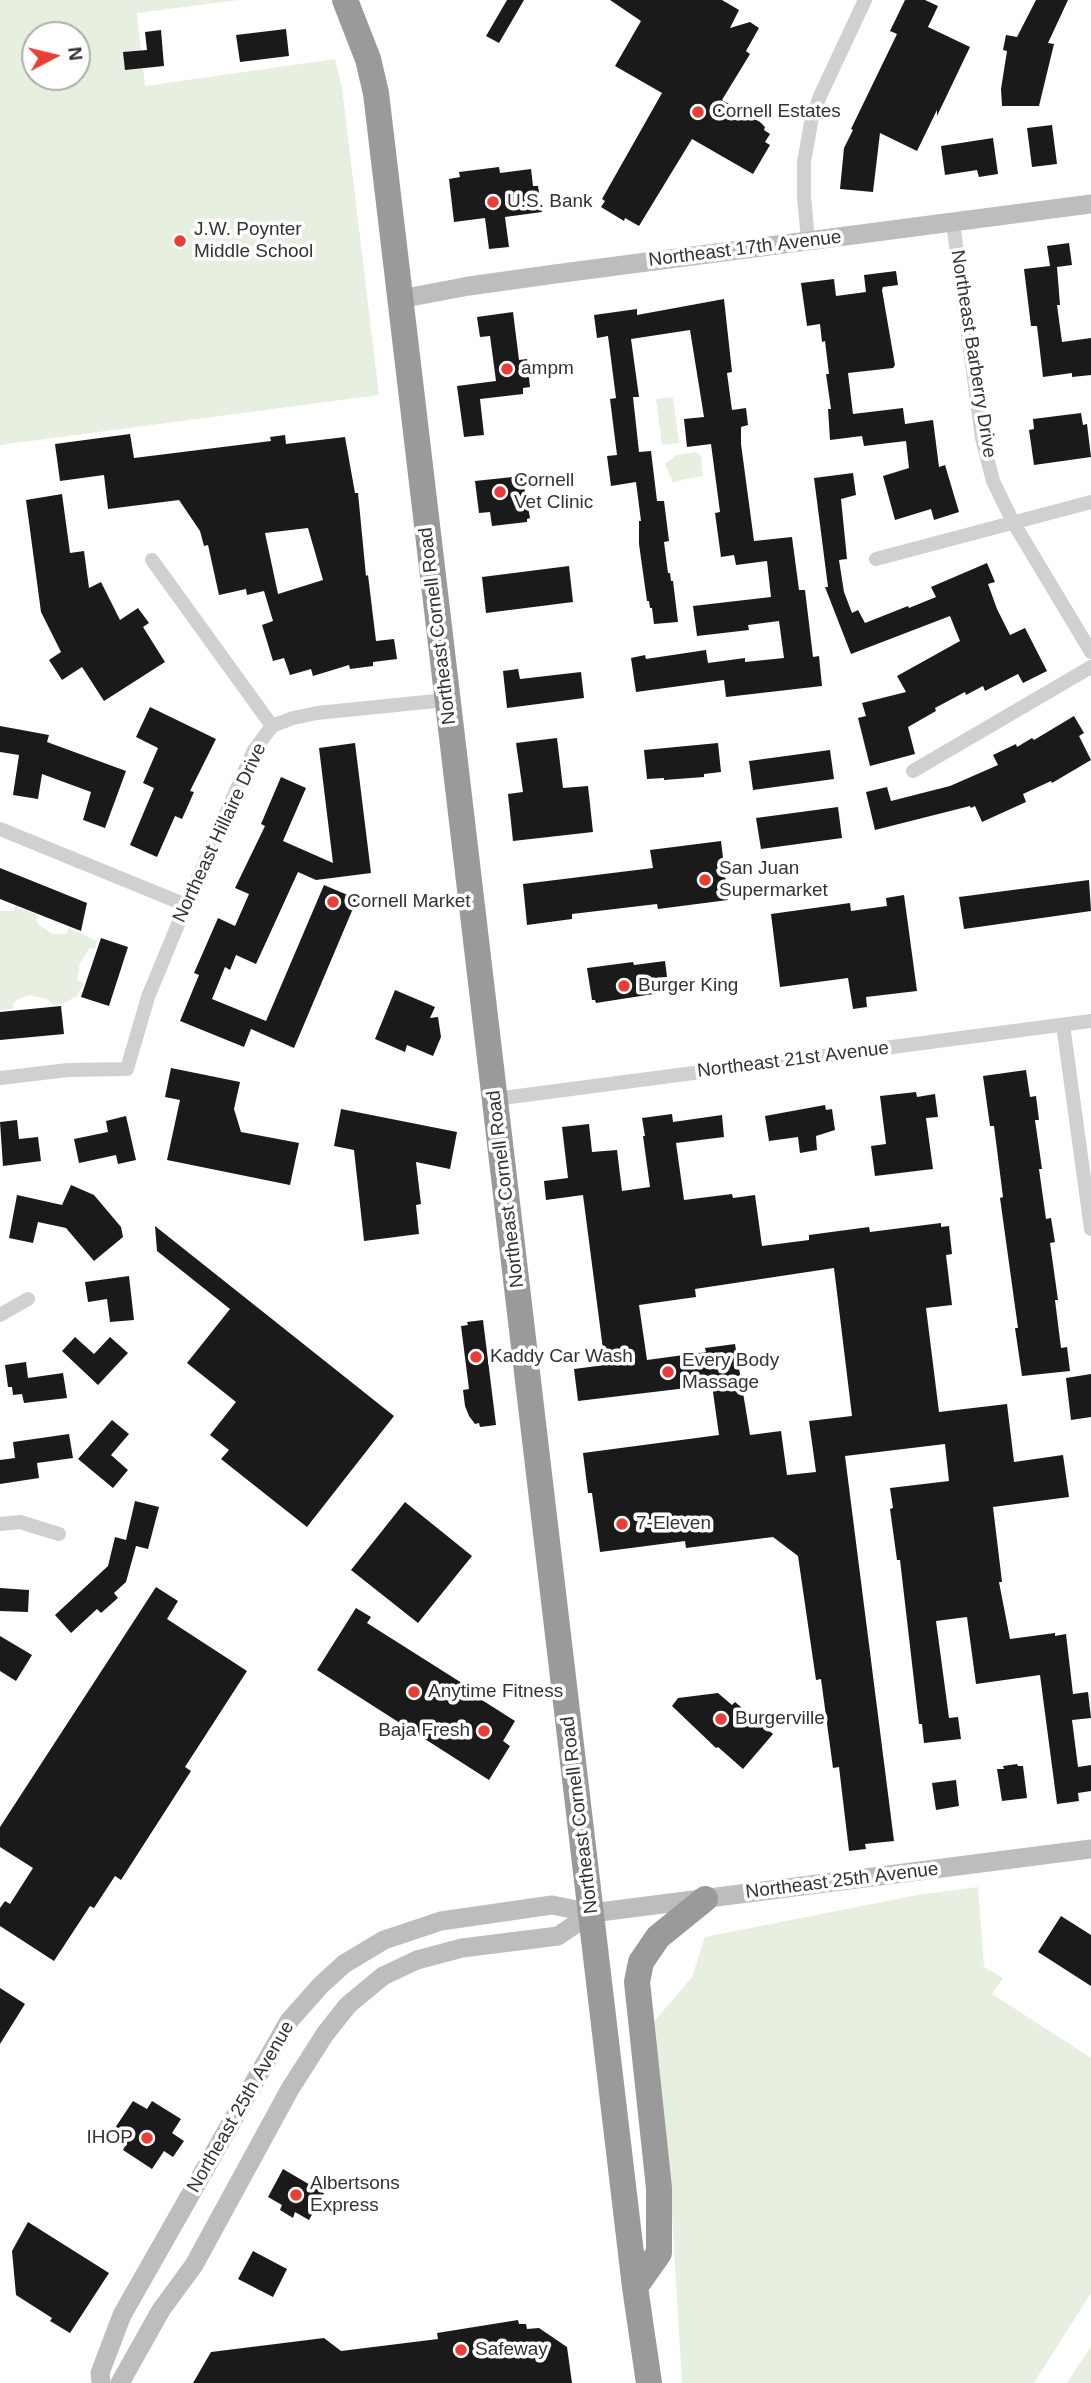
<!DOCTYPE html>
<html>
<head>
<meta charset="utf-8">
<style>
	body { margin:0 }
	#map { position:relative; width:1091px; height:2383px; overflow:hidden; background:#fff; font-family:Arial,sans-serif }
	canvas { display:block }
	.north { position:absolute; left:21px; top:21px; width:70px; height:70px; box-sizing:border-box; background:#fff; border:2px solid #adadad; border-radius:50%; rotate:83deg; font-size:19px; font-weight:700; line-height:28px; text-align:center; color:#333 }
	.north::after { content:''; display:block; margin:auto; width:24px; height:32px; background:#e93e36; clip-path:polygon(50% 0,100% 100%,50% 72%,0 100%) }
</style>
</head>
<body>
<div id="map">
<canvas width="1091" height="2383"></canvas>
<div class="north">N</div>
</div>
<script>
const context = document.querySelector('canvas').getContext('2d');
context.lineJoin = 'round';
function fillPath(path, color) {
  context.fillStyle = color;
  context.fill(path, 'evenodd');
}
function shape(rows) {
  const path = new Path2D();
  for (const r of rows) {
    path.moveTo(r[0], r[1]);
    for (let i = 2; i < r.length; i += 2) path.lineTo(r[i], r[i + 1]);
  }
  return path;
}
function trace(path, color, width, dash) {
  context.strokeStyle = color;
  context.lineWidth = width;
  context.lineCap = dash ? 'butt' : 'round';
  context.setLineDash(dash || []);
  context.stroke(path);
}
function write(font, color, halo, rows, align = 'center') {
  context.font = font + ' Arial,sans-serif';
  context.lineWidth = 7;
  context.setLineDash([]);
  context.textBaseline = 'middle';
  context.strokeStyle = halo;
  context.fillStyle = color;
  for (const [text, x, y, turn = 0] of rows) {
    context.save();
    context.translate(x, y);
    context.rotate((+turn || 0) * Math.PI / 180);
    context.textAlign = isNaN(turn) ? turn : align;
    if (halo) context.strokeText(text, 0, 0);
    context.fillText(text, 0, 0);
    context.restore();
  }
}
fillPath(shape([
	[0,0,239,0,137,13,145,86,335,59,342,88,379,395,0,445],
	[35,35,77,35,77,77,35,77],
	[673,397,679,443,662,445,656,399],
	[695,452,701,456,703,476,681,480,673,483,665,464,676,455],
	[15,906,37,915,36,920,39,925,53,934,66,934,69,928,97,941,95,949,90,948,80,963,77,980,84,983,77,996,62,1004,54,1005,47,999,29,995,18,999,13,1004,13,1009,0,1010,0,911,14,911],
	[978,1887,984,1967,1003,1978,992,1994,1091,2058,1091,2293,1034,2383,682,2383,671,2197,652,2024,692,1977,705,1937,917,1895],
	[1091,2346,1091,2383,1067,2383]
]), '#e7efe1');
fillPath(shape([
	[507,0,524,0,499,43,486,36],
	[610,0,722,0,739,10,730,28,750,22,759,28,746,51,750,54,722,100,760,122,765,127,764,130,770,134,765,142,770,145,753,174,692,139,639,226,625,218,624,221,601,207,605,201,602,199,662,93,615,66,641,21],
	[905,0,925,0,938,6,928,27,970,47,937,116,937,110,917,151,880,133,873,192,840,189,844,148,853,130,851,129,897,34,890,31],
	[1036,0,1068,0,1048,43,1054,44,1039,106,1002,106,1001,89,1007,51,1003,50,1006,35,1017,37],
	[286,29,289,56,240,62,236,35],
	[161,30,164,66,125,70,123,52,147,50,145,32],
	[1052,125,1057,164,1032,167,1027,128],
	[993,138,998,174,979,177,977,170,945,175,941,146],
	[499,167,500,173,531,169,533,186,538,186,542,212,505,217,509,247,489,249,485,218,454,222,449,179,460,177,459,172],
	[1069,243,1072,265,1057,267,1060,305,1057,305,1062,342,1091,338,1091,375,1072,377,1072,373,1043,377,1037,326,1031,326,1024,269,1050,266,1047,246],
	[896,271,898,285,883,287,882,290,895,365,893,368,848,373,853,414,903,408,905,424,933,420,939,467,945,465,959,512,934,520,931,509,895,520,883,476,909,468,906,441,864,446,862,436,830,440,828,409,831,409,826,374,829,374,825,341,822,342,820,324,807,326,801,283,834,279,836,296,866,292,864,275],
	[724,299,732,372,727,373,732,410,746,408,748,425,741,427,741,444,754,541,792,537,799,590,805,590,813,657,819,656,822,686,726,697,724,680,636,692,631,658,645,655,646,659,706,650,708,663,745,658,745,662,784,658,779,621,748,625,749,630,697,636,693,606,771,597,767,561,736,565,734,555,721,557,715,513,720,512,711,444,687,447,684,419,704,417,690,330,631,339,639,397,633,397,639,452,651,451,657,501,664,501,669,541,664,542,668,573,670,573,671,581,673,581,678,622,654,624,652,608,650,608,649,601,647,601,639,544,639,521,641,521,636,482,611,486,607,456,617,455,610,399,616,398,608,336,597,338,594,315,637,309,637,315],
	[513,312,519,360,527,359,530,387,523,388,523,394,480,399,484,435,464,437,457,386,496,381,490,336,480,337,477,317],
	[1081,413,1083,425,1087,424,1091,457,1034,465,1029,430,1034,429,1033,419],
	[130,434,134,458,271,441,270,437,285,435,286,444,345,437,355,493,358,493,366,576,368,575,376,641,394,639,397,659,373,662,373,666,350,669,349,665,313,676,311,669,290,675,284,658,273,661,262,625,273,621,264,591,247,595,246,589,219,595,208,545,204,546,200,531,179,500,108,509,104,475,60,481,55,444],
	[308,528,323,580,278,594,265,533],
	[853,473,856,495,841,499,847,559,839,560,844,592,852,613,858,610,865,623,908,606,909,608,936,597,931,587,987,563,995,582,988,584,997,609,1010,635,1025,628,1047,671,1023,683,1018,674,985,691,983,686,966,695,965,692,935,708,936,711,908,727,915,754,870,766,858,718,866,716,862,703,906,692,897,676,960,641,950,616,851,654,825,587,828,587,814,478],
	[522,476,530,518,527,519,527,522,492,526,490,512,479,513,475,481],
	[62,494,70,553,84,551,89,588,101,582,120,620,138,608,149,623,143,627,165,662,104,701,82,667,62,680,49,660,61,652,41,612,26,500],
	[569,566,573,602,486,613,482,577],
	[518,669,520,679,581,672,584,698,507,708,503,671],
	[150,707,216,739,190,791,194,792,182,819,175,816,157,857,130,845,154,788,143,783,158,748,136,737],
	[1074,716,1084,733,1079,736,1091,760,1052,783,1051,781,1023,794,1026,802,982,822,975,806,971,808,970,806,875,830,866,792,887,787,891,801,950,786,998,765,993,755,1016,744,1017,747,1032,738,1034,740],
	[0,726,49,735,47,742,126,771,105,828,83,820,91,792,42,774,38,799,13,795,19,755,0,752],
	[557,738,563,788,588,786,593,832,513,841,508,794,523,792,516,743],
	[355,743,371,873,316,880,298,872,256,964,236,955,230,970,225,967,212,999,266,1021,324,885,357,899,294,1048,251,1029,244,1047,180,1021,199,975,194,973,218,918,235,926,249,894,235,888,265,826,261,824,281,777,306,788,283,841,333,863,319,748],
	[718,743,721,772,704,774,704,777,664,780,664,778,647,779,644,750],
	[830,750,834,779,753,790,749,761],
	[838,807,842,838,761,849,756,818],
	[721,841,728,900,658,909,657,904,572,914,572,919,527,925,523,884,653,868,650,850],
	[0,868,87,903,81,931,0,899],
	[1089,880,1091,911,964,929,959,897],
	[904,895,917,991,866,997,867,1007,853,1009,848,978,780,987,771,914,850,903,851,911,887,906,886,898],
	[101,938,128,947,109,1006,81,997],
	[665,961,667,977,658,978,660,993,596,1003,595,1000,592,1000,587,968,633,962,634,965],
	[395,990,435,1007,430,1018,438,1017,441,1037,433,1056,407,1045,405,1052,375,1039],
	[61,1006,64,1034,0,1040,0,1012],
	[171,1068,240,1082,234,1109,241,1132,299,1143,290,1185,167,1160,180,1100,165,1097],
	[1026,1070,1030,1097,1036,1096,1039,1120,1035,1120,1042,1169,1039,1169,1046,1219,1051,1218,1055,1242,1050,1243,1058,1300,1055,1300,1061,1348,1067,1347,1070,1371,1022,1376,1015,1328,1018,1328,1000,1198,1003,1197,994,1126,990,1126,983,1076],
	[916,1092,917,1097,935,1094,938,1117,926,1118,933,1169,875,1176,871,1146,886,1144,880,1096],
	[825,1105,826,1110,832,1109,835,1130,816,1136,817,1150,800,1153,798,1137,769,1141,765,1116],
	[341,1109,457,1132,450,1169,416,1162,421,1204,416,1205,419,1234,364,1241,354,1150,334,1146],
	[672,1114,673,1122,722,1115,724,1137,676,1143,684,1200,732,1194,733,1198,755,1195,762,1246,809,1240,809,1235,869,1227,870,1232,941,1223,941,1227,949,1226,952,1254,946,1255,952,1305,926,1308,939,1412,1007,1404,1014,1462,1063,1455,1069,1497,993,1507,1002,1582,999,1582,1010,1639,1055,1633,1055,1636,1066,1634,1073,1694,1088,1692,1091,1718,1072,1720,1078,1767,1091,1765,1091,1791,1078,1793,1079,1801,1057,1804,1040,1675,976,1684,967,1617,936,1621,949,1718,958,1717,961,1739,924,1743,922,1724,919,1724,900,1560,897,1560,890,1509,893,1508,890,1488,949,1481,945,1444,845,1456,894,1841,865,1844,866,1849,849,1851,839,1767,833,1768,821,1679,816,1680,798,1556,773,1537,686,1548,685,1541,600,1552,592,1493,588,1493,583,1453,719,1435,712,1385,578,1401,574,1369,605,1365,583,1195,546,1200,544,1181,568,1178,562,1127,589,1124,592,1152,617,1150,622,1191,650,1187,643,1136,645,1136,642,1118],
	[834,1268,852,1416,809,1421,816,1472,787,1475,781,1431,750,1435,735,1344,705,1348,706,1352,647,1360,639,1305,696,1297,695,1289],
	[126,1116,136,1160,118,1164,116,1155,79,1163,74,1139,108,1132,106,1121],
	[17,1120,19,1139,38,1137,41,1161,3,1166,0,1122],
	[71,1185,94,1195,121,1227,123,1237,94,1261,66,1228,38,1222,33,1243,9,1238,17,1195,62,1205],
	[155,1226,394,1416,307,1527,221,1459,229,1450,210,1435,236,1402,187,1363,230,1309,157,1251],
	[129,1276,134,1320,110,1322,107,1299,88,1302,85,1282],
	[483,1320,496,1425,480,1427,479,1423,475,1424,469,1416,465,1406,463,1390,469,1389,461,1326,468,1325,467,1322],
	[75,1337,94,1354,110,1337,128,1353,98,1385,62,1351],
	[26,1362,28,1378,63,1373,67,1398,24,1403,22,1394,13,1395,12,1387,8,1387,5,1365],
	[1091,1374,1091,1417,1071,1420,1066,1378],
	[112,1420,129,1434,111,1455,128,1470,113,1488,78,1459],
	[69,1434,73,1458,37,1463,39,1478,0,1484,0,1460,15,1458,13,1442],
	[135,1501,159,1507,148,1549,136,1546,126,1582,114,1593,118,1598,101,1613,97,1609,71,1633,55,1615,108,1566,115,1537,126,1540],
	[405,1502,472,1556,418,1623,351,1570],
	[156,1587,178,1601,167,1619,247,1671,185,1767,191,1771,121,1880,115,1876,94,1908,90,1906,54,1961,0,1926,0,1908,5,1901,10,1904,33,1868,0,1847,0,1827],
	[0,1588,29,1590,28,1612,0,1611],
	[356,1608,371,1617,367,1623,465,1685,463,1688,515,1721,503,1741,510,1746,489,1780,317,1670],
	[0,1636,32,1655,16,1681,0,1671],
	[718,1693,732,1705,735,1702,773,1734,743,1769,718,1747,716,1748,672,1706,678,1698],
	[1017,1764,1018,1766,1023,1766,1027,1798,1002,1801,997,1769,1004,1769,1003,1766],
	[956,1780,959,1806,936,1810,932,1783],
	[1061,1916,1091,1935,1091,1986,1038,1952],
	[0,1988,25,2004,0,2044],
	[133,2101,147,2109,152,2101,181,2119,172,2133,184,2141,173,2157,164,2151,152,2169,123,2150,126,2144,111,2134],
	[283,2169,324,2193,309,2220,295,2212,293,2218,280,2210,282,2205,268,2197],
	[28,2222,109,2273,70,2333,50,2321,52,2318,16,2295,12,2251],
	[253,2251,287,2269,273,2297,238,2279],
	[518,2320,519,2324,526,2324,527,2329,539,2328,567,2347,572,2383,193,2383,211,2352,324,2338,341,2351,438,2339,437,2333]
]), '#1a1a1a');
trace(shape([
	[953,223,982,438,993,481,1013,522,1091,652],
	[808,241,804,196,804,162,812,117,821,94,865,0],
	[876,559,1091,502],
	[152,560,272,726],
	[913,771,1091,667],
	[0,829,186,905],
	[1063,1025,1091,1229],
	[0,1078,68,1070,127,1069,148,997,186,905,253,752,272,726,293,718,317,713,446,700],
	[495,1099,1091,1021],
	[0,1315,28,1299],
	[0,1524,20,1522,59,1534]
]), '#d0d0d0', 14);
trace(shape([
	[400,299,469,286,555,274,1091,204],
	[101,2383,100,2373,122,2315,289,2021,321,1985,344,1964,384,1940,441,1921,552,1905,592,1913,1091,1849],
	[120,2383,161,2310,194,2265,290,2089,325,2034,348,2005,383,1976,417,1960,462,1948,558,1936,592,1913]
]), '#bdbdbd', 19);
trace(shape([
	[345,0,368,59,376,93,635,2287,649,2383],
	[635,2287,659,2253,659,2188,637,1982,641,1962,658,1937,705,1899]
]), '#9a9a9a', 26);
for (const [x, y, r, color] of [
	[698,112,7,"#e93e36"],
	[493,202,7,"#e93e36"],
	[180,241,7,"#e93e36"],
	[507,369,7,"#e93e36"],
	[500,492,7,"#e93e36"],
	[705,880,7,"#e93e36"],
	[333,902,7,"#e93e36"],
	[624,986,7,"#e93e36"],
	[476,1357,7,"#e93e36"],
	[668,1372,7,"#e93e36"],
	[622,1524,7,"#e93e36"],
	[414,1692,7,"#e93e36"],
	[721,1719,7,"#e93e36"],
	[484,1731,7,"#e93e36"],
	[147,2138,7,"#e93e36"],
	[296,2195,7,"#e93e36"],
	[461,2350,7,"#e93e36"]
]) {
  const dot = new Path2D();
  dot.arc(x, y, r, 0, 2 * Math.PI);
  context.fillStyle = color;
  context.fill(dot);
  trace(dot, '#fff', 2.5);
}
write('19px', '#333', '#fff', [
	["Cornell Estates",712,112],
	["U.S. Bank",507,202],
	["J.W. Poynter",194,230],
	["Middle School",194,252],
	["ampm",521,369],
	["Cornell",514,481],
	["Vet Clinic",514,503],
	["San Juan",719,869],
	["Supermarket",719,891],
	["Cornell Market",347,902],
	["Burger King",638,986],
	["Kaddy Car Wash",490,1357],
	["Every Body",682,1361],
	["Massage",682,1383],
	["7-Eleven",636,1524],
	["Anytime Fitness",428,1692],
	["Burgerville",735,1719],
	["Baja Fresh",470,1731,"right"],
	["IHOP",133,2138,"right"],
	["Albertsons",310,2184],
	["Express",310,2206],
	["Safeway",475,2350]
], 'left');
write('19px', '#333', '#fff', [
	["Northeast 17th Avenue",745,249,-7],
	["Northeast Barberry Drive",973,354,81],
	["Northeast Cornell Road",438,626,-97],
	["Northeast Hillaire Drive",220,833,-65],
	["Northeast 21st Avenue",793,1060,-7],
	["Northeast Cornell Road",506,1189,-97],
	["Northeast Cornell Road",580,1815,-97],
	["Northeast 25th Avenue",842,1881,-7],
	["Northeast 25th Avenue",241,2107,-60]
]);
</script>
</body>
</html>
